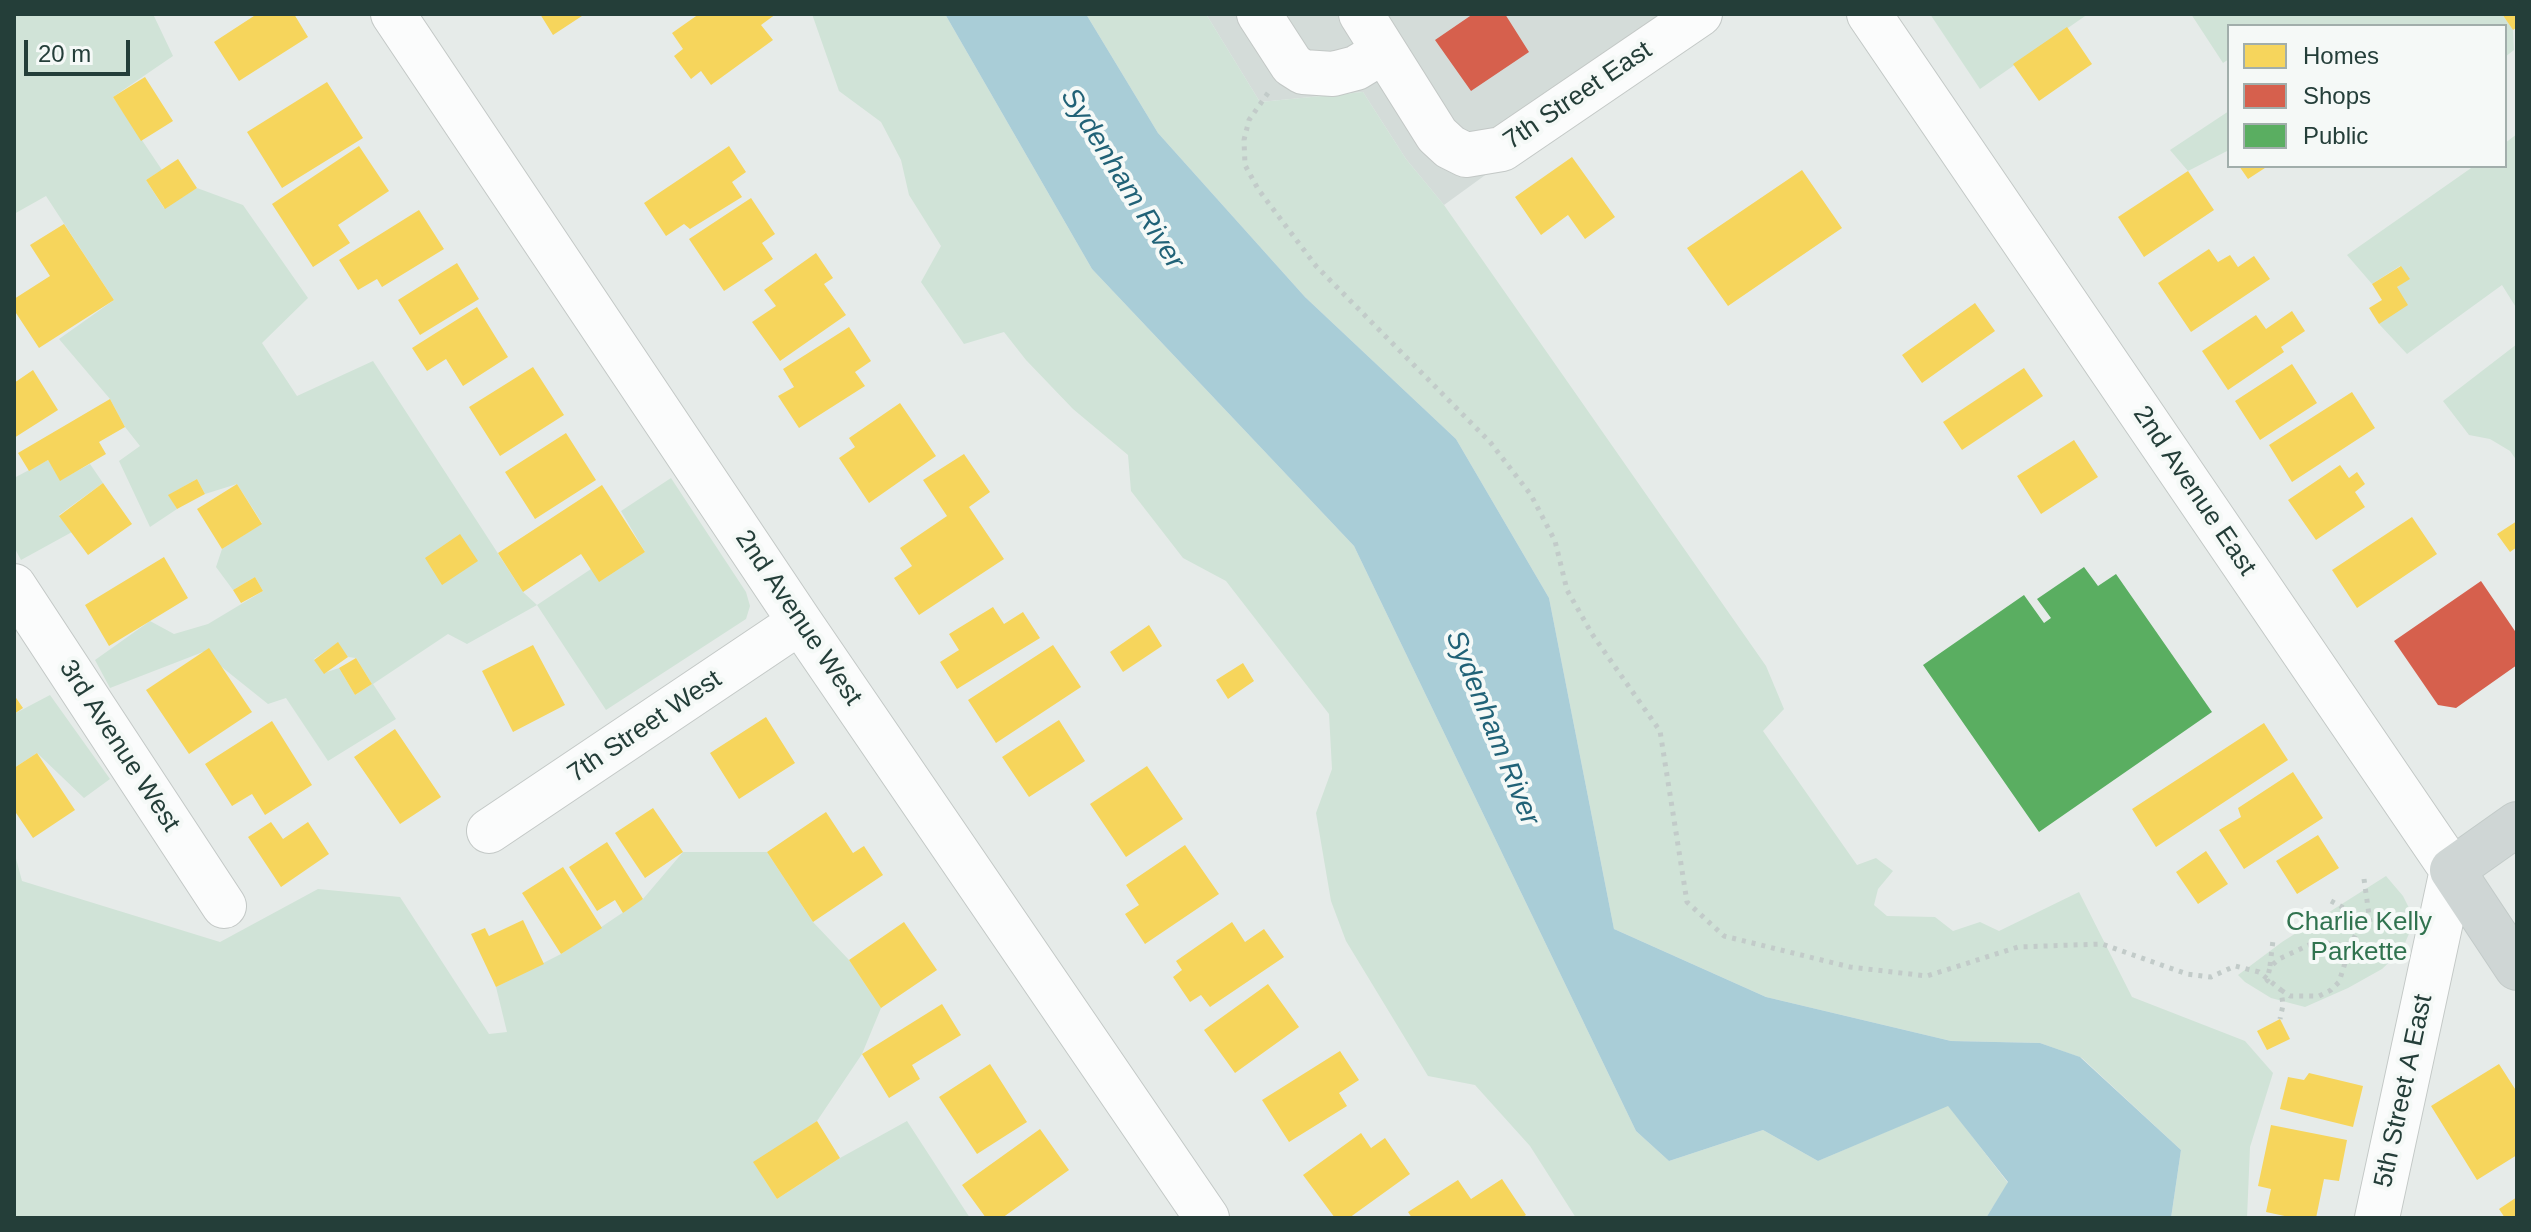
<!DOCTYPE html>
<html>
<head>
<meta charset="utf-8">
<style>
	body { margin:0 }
	#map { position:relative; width:2531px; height:1232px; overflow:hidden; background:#e6ebe9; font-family:Arial,sans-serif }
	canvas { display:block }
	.frame { position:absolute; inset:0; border:16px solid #243e39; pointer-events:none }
	.legend { position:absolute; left:2227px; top:24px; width:280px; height:144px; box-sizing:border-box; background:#f5f9f7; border:2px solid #a1aeab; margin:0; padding:10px 14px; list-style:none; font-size:24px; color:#243e39 }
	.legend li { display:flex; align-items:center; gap:16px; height:40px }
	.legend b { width:40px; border:2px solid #a1aeab }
	.scale { position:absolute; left:24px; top:40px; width:106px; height:36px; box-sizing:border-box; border:4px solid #243e39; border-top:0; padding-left:10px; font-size:24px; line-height:28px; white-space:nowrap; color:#243e39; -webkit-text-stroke:6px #f5f9f7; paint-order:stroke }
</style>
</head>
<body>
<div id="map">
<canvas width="2531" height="1232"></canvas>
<div class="frame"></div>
<ul class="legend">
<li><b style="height:22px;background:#f6d55c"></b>Homes</li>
<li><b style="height:22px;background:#d6604d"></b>Shops</li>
<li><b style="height:22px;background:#5aae61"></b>Public</li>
</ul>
<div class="scale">20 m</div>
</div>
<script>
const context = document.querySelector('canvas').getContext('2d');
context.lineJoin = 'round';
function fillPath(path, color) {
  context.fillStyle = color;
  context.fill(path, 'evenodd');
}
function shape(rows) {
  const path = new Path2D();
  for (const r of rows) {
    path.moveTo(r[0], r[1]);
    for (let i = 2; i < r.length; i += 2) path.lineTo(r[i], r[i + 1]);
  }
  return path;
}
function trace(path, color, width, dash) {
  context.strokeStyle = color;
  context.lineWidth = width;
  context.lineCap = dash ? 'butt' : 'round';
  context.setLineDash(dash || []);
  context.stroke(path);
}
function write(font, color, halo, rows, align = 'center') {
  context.font = font + ' Arial,sans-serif';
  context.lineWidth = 8;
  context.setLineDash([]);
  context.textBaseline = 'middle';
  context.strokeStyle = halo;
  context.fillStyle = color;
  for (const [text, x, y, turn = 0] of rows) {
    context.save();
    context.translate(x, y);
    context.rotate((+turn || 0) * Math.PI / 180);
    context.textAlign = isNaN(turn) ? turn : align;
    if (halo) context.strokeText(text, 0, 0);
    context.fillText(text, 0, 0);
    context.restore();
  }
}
fillPath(shape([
	[1206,14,1707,14,1444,205,1406,159,1363,92,1260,102]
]), '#d4dcd9');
fillPath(shape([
	[14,14,153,14,173,56,113,97,162,170,146,180,164,208,197,188,243,205,308,298,262,343,297,396,373,361,523,592,537,605,591,569,645,552,621,511,671,478,746,592,750,606,746,619,606,710,537,605,467,644,448,634,373,684,396,719,328,761,286,698,268,704,203,652,110,688,95,660,150,621,174,634,208,624,263,591,255,577,233,590,216,567,222,549,262,523,237,484,205,494,197,479,169,495,177,509,150,527,119,461,140,446,125,427,110,399,59,339,114,300,46,196,14,214],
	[338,643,348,657,356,658,372,684,355,695,339,668,324,673,314,659],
	[812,14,945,14,1092,269,1354,546,1636,1131,1669,1161,1763,1130,1818,1161,1948,1105,2008,1183,1986,1218,1576,1218,1530,1146,1475,1085,1428,1076,1346,941,1331,901,1316,813,1332,769,1329,714,1226,581,1183,558,1131,491,1128,455,1073,409,1026,360,1004,332,964,344,921,282,941,246,909,195,901,160,881,122,839,91],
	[1086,14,1206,14,1260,102,1363,92,1406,159,1444,205,1766,666,1784,709,1763,731,1857,865,1876,858,1893,871,1878,889,1874,905,1887,916,1935,917,1953,931,1980,922,1999,931,2079,892,2132,997,2245,1041,2273,1073,2250,1147,2247,1218,2171,1218,2181,1150,2082,1058,2040,1043,1951,1041,1766,997,1614,929,1549,598,1456,439,1305,297,1158,133],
	[1930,14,2088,14,1980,89],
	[2191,14,2502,14,2513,30,2514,50,2505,57,2505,26,2229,26,2229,59,2223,63],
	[2229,111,2229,150,2188,171,2170,150],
	[2517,134,2517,309,2502,285,2407,354,2379,324,2397,287,2409,278,2400,266,2372,284,2347,255,2474,166,2505,166,2505,143],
	[2517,344,2517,461,2510,451,2490,439,2469,435,2443,401],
	[48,460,60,480,90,464,103,483,59,515,72,532,21,560,14,547,14,478],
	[50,695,110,779,84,798,37,753,14,768,14,714],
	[14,851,22,881,220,942,318,889,400,897,489,1034,507,1032,496,987,561,954,643,899,683,852,767,852,813,922,849,960,881,1008,862,1054,817,1121,754,1163,777,1199,840,1158,907,1121,970,1218,14,1218],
	[2386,876,2403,896,2412,914,2411,929,2402,950,2382,969,2348,988,2305,1007,2271,998,2245,982,2238,975,2282,942]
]), '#d0e3d7');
fillPath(shape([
	[945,14,1086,14,1158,133,1305,297,1456,439,1549,598,1614,929,1766,997,1951,1041,2040,1043,2080,1057,2181,1150,2171,1218,1986,1218,2008,1182,1948,1106,1818,1161,1763,1130,1669,1161,1636,1131,1354,546,1092,269]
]), '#a9cdd7');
fillPath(shape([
	[257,14,294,14,308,37,239,81,214,42],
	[540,14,585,14,553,35],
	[699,14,776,14,761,25,773,40,711,85,701,71,691,79,674,56,683,49,672,33],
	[2502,14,2517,14,2517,27,2513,30],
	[2067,27,2092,64,2039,101,2013,64],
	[145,77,173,121,141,141,113,97],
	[327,82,363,138,282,188,247,132],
	[359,146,389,191,338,225,350,243,313,267,272,204],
	[729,146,746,172,732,182,742,197,690,229,684,224,666,236,644,203],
	[1572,157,1615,217,1585,239,1568,215,1541,235,1515,197],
	[178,159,197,188,165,209,146,180],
	[2239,166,2268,166,2248,179],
	[1802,170,1842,228,1728,306,1687,248],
	[2188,171,2214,210,2144,257,2118,217],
	[751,198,775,234,762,243,773,259,724,291,689,239],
	[419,210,444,249,382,287,377,279,358,290,339,260],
	[64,224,114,300,39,348,14,310,14,299,50,276,30,245],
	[2209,249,2218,262,2230,255,2238,267,2254,256,2270,279,2191,332,2158,283],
	[816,253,833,278,824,284,846,315,780,361,752,322,776,306,764,290],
	[457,263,479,299,420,335,398,300],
	[2401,266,2410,279,2397,287,2408,305,2379,324,2369,308,2382,300,2372,284],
	[1975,303,1995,331,1922,383,1902,355],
	[477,307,508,357,463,386,446,359,427,371,412,348],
	[2292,311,2305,331,2281,347,2284,352,2228,390,2202,351,2256,315,2266,329],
	[849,327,871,361,855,372,865,386,799,428,778,396,794,387,783,369],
	[2292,364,2317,403,2260,440,2235,401],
	[533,367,564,415,500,456,469,407],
	[2024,368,2043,396,1962,450,1943,422],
	[33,370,58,410,14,438,14,383],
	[2352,392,2375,428,2292,482,2269,445],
	[110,399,125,427,99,442,106,454,60,481,48,460,29,471,18,453],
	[900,403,936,456,869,503,839,458,855,447,849,438],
	[566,433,596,480,535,519,505,472],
	[2074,440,2098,477,2041,514,2017,476],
	[964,454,990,492,969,507,1004,559,919,615,894,578,912,566,900,548,947,516,923,480],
	[2340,465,2349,478,2357,472,2365,484,2355,492,2365,507,2316,540,2288,500],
	[197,479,205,494,177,509,168,495],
	[103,483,132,524,88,555,59,516],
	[237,484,262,524,222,549,197,509],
	[602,485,645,552,599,582,581,554,523,592,498,553],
	[2412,517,2437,554,2357,608,2332,570],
	[2517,521,2517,547,2510,552,2497,534],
	[460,534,478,561,442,585,425,558],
	[164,557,188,598,109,646,85,605],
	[255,577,263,591,241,603,233,590],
	[993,607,1004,624,1023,612,1040,638,957,689,940,662,959,650,949,634],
	[1149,625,1162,646,1123,672,1110,652],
	[338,642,348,657,324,674,314,660],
	[533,645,565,705,513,732,482,671],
	[1053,645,1081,687,996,743,968,700],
	[209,648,252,712,189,754,146,690],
	[356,658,372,684,355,695,339,668],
	[1243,663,1254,681,1228,699,1216,680],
	[14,695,23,708,14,714],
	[766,717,795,763,739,799,710,753],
	[1059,720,1085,761,1029,797,1002,757],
	[272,721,312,785,265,815,252,794,232,806,205,764],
	[2264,723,2288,760,2156,847,2132,809],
	[395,729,441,797,400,824,354,757],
	[37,753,75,810,33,838,14,810,14,768],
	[1147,766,1183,819,1126,857,1090,804],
	[2293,772,2323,818,2244,869,2219,830,2241,817,2238,808],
	[653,808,683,852,645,878,615,833],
	[826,812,853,853,864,846,883,875,813,922,767,852],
	[271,822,283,839,308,822,329,854,281,887,248,837],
	[2318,835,2339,868,2297,894,2276,861],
	[607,842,643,899,623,913,615,900,597,911,569,867],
	[1185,845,1219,894,1145,944,1125,914,1139,905,1126,885],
	[2206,851,2228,884,2198,904,2176,872],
	[563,867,602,928,561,954,522,893],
	[523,920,544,964,496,987,471,934,485,928,489,936],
	[904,922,937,970,881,1008,849,960],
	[1232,922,1245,942,1264,929,1284,957,1210,1007,1201,995,1190,1002,1173,977,1182,970,1176,961],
	[1268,984,1299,1027,1235,1073,1204,1030],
	[942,1004,961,1035,912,1065,920,1079,889,1098,862,1054],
	[2280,1019,2290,1039,2267,1050,2257,1031],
	[1340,1051,1359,1080,1339,1093,1347,1106,1289,1142,1262,1100],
	[990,1064,1027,1122,977,1154,939,1097],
	[2499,1064,2517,1092,2517,1155,2477,1180,2431,1106],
	[2309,1073,2363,1086,2353,1127,2280,1109,2288,1077,2304,1080],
	[817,1121,840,1158,777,1199,753,1162],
	[2271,1125,2347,1140,2339,1181,2324,1179,2316,1218,2294,1218,2266,1212,2271,1189,2258,1186],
	[1040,1129,1069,1170,1002,1218,986,1218,962,1185],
	[1361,1133,1371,1148,1385,1138,1410,1174,1349,1218,1335,1218,1303,1175],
	[1502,1179,1526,1215,1521,1218,1412,1218,1408,1212,1458,1180,1471,1199],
	[2517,1197,2517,1218,2505,1218,2499,1209]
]), '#f6d55c');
fillPath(shape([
	[1473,14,1505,14,1529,52,1471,91,1435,40],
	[2481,581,2517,634,2517,665,2456,708,2438,705,2394,641]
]), '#d6604d');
fillPath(shape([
	[2084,567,2098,586,2116,574,2212,712,2039,832,1923,665,2024,595,2044,623,2051,618,2037,599]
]), '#5aae61');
const minor = shape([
	[393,14,800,622,1207,1218],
	[1259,14,1292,65,1303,72,1333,74,1356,68,1384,51],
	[1361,14,1437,135,1450,147,1466,155,1502,149,1700,14],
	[1869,14,2452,870,2377,1218],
	[14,586,224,906],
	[489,831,800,622]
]);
const major = shape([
	[2517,824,2452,870,2517,968]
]);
trace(minor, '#c3c8c6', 46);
trace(major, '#c2cac8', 46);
trace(shape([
	[1268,93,1249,120,1244,140,1245,165,1258,189,1316,266,1490,442,1531,495,1555,541,1567,590,1592,634,1660,731,1687,902,1724,936,1850,967,1927,976,2018,947,2102,944,2187,974,2211,977,2235,966,2259,972,2281,990,2283,1005,2280,1019],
	[2364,879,2370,922],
	[2331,901,2379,927,2402,929],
	[2270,966,2273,940],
	[2269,982,2267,980,2270,967,2279,959,2311,944,2321,941,2333,945,2351,944],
	[2281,990,2290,996,2319,996,2331,990,2339,982,2351,944,2363,920]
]), '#c2cbc9', 5, [4, 6]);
trace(minor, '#fbfcfc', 44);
trace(major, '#cfd6d5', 44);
write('26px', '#243e39', '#f5f9f7', [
	["7th Street East",1578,96,-34],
	["2nd Avenue East",2194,491,56],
	["2nd Avenue West",798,618,56],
	["7th Street West",645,727,-34],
	["3rd Avenue West",119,746,57],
	["5th Street A East",2404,1091,-78]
]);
write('26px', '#30734f', '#f5f9f7', [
	["Charlie Kelly",2359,923],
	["Parkette",2359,953]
]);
write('italic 28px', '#216277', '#f5f9f7', [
	["Sydenham River",1122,179,58],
	["Sydenham River",1492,728,68]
]);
</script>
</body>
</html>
